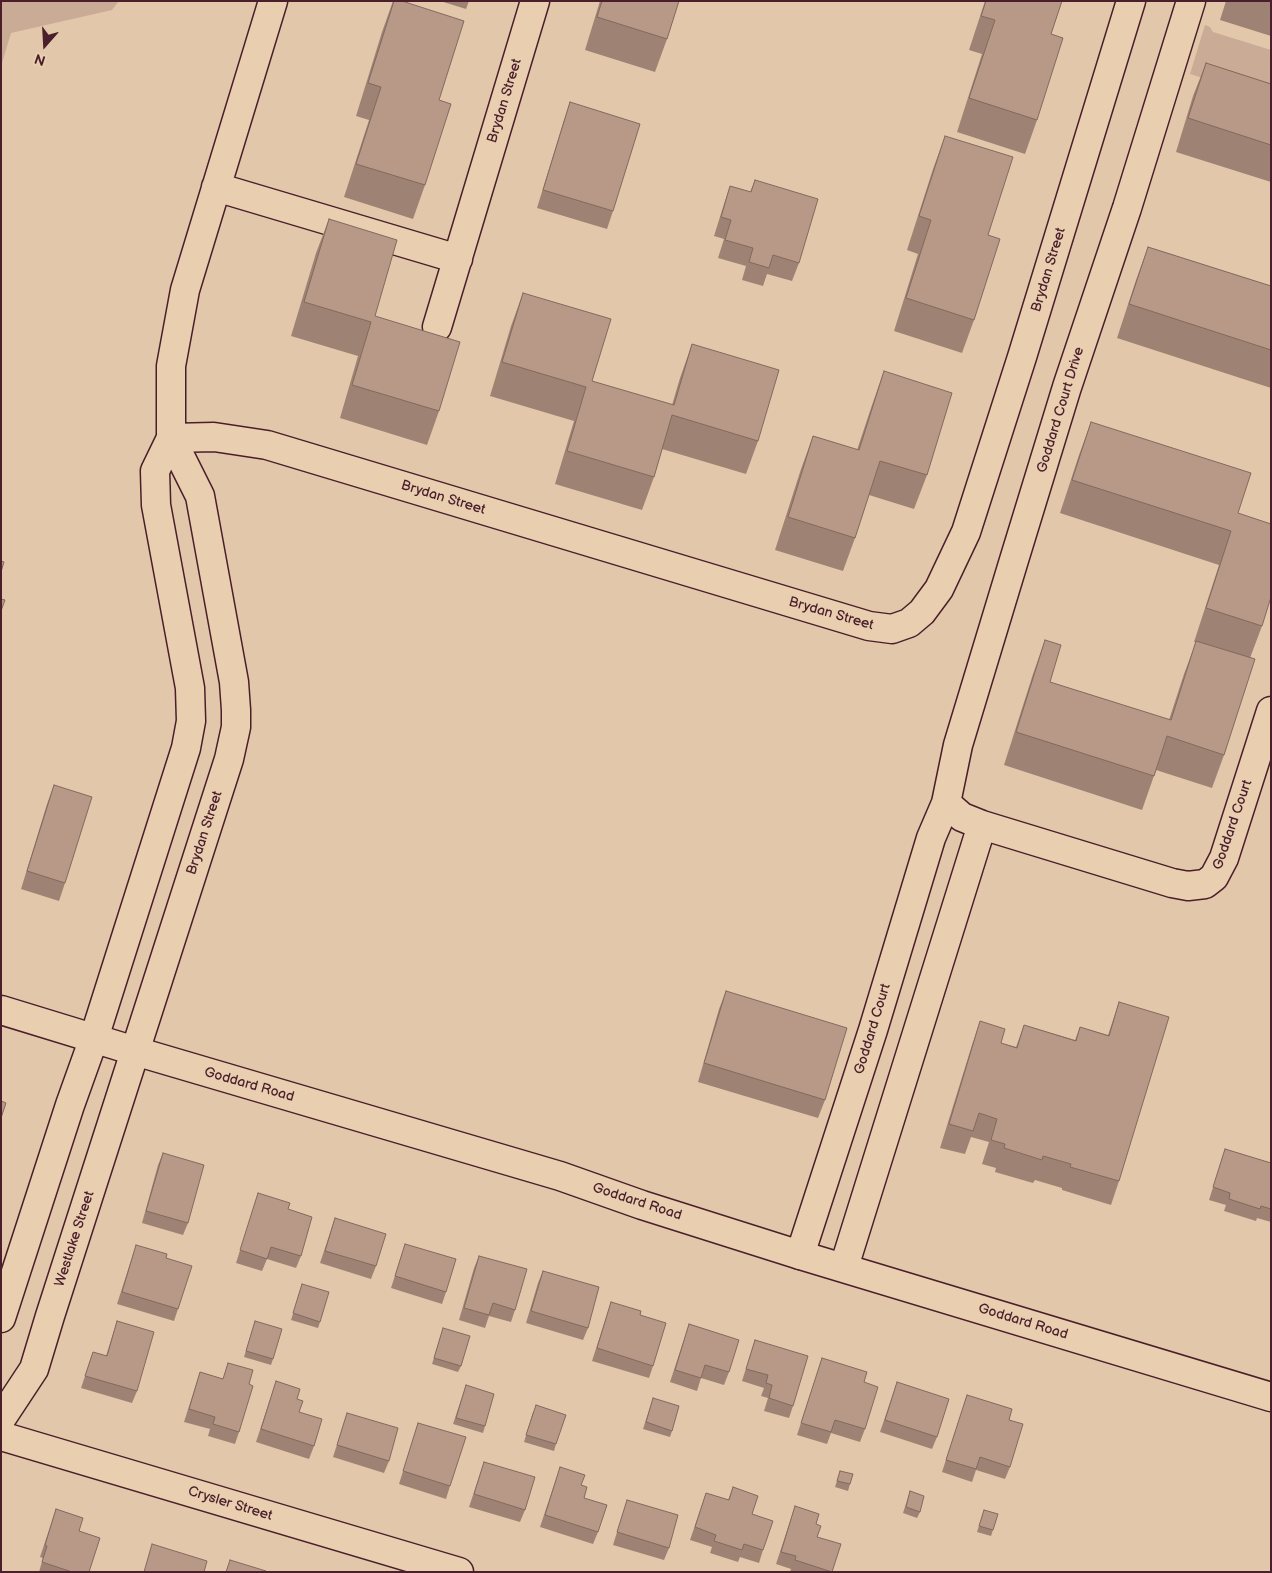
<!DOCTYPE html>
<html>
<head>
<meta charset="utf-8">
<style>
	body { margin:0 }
	#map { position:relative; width:1272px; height:1573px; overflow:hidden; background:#e3c7ab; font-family:"Balsamiq Sans",sans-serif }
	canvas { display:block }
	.frame { position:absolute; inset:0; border:2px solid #4a1f2b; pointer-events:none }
	.north { position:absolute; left:20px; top:20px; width:50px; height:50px; -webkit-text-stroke:4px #e9ceb0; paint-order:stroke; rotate:199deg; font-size:14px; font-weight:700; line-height:20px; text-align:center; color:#4a1f2b }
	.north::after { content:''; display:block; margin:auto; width:18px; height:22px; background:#4a1f2b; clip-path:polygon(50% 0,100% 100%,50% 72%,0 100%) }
</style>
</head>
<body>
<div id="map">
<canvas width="1272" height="1573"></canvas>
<div class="frame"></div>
<div class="north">N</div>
</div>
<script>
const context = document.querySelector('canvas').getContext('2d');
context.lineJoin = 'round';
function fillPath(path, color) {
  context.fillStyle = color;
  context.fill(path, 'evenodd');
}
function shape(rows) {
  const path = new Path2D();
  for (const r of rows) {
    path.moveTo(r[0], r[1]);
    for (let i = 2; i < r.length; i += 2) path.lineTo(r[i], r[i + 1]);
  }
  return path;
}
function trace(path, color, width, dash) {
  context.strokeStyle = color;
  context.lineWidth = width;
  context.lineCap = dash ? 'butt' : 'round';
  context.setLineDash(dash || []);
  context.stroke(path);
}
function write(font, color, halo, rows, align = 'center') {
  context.font = font + ' "Balsamiq Sans",sans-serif';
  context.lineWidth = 4;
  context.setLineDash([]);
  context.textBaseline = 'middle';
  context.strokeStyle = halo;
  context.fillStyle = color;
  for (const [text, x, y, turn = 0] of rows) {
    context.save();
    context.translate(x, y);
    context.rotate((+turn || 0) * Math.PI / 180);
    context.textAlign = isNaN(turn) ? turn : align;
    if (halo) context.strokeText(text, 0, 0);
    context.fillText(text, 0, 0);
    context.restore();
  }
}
fillPath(shape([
	[1,1,119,1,112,10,11,33,1,66],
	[1205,25,1210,27,1213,32,1271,50,1271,100,1190,74]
]), '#caab95');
const minor = shape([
	[1191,1,1127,208,1067,387,1014,560,958,745,946,803,962,817,982,825,1172,883,1188,886,1205,884,1214,877,1224,858,1271,711],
	[216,187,458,259],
	[437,327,535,1],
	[171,438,214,437,267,445,869,626,892,629,909,623,922,612,939,589,966,532,1022,357,1131,1],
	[800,1255,873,1030,931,838,946,803],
	[844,1267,982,825],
	[1,1318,70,1105,94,1038,186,748,191,721,190,688,156,505,155,471,171,438],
	[1,1419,34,1369,50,1316,229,759,236,727,236,710,234,682,200,496,171,438,171,366,185,290,273,1],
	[1,1436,459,1572]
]);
const major = shape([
	[1,1010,135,1051,560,1176,642,1205,800,1255,1271,1397]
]);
trace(minor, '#4a1f2b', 31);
trace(major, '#4a1f2b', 31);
trace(minor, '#e9ceb0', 28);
trace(major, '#e9ceb0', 28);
fillPath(shape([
	[393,1,439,100,425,185,413,219,344,197,369,120,356,116,382,32],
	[440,1,469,1,466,9],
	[600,1,679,1,667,39,655,72,585,50],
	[985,1,1062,1,1051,34,1037,120,1025,154,957,132,982,54,969,50],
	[1226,1,1271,1,1271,36,1220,20],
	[1206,63,1271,84,1271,182,1176,152,1193,96],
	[570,102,613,211,607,229,537,208,564,120],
	[945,136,988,235,974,320,962,353,894,331,918,254,907,250,933,169],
	[755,180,799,263,792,281,767,274,763,286,742,280,746,266,718,258,724,239,714,236,724,204,730,186,750,192],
	[329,219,375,316,439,411,427,445,340,418,358,356,291,336,316,253],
	[1148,247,1271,286,1271,388,1117,338,1136,280],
	[523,293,592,381,672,405,680,378,692,344,758,441,746,474,662,449,654,477,642,510,555,484,574,421,490,396,511,326],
	[884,371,927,475,914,509,869,495,855,538,843,571,775,550,801,469,813,436,857,450,872,405],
	[1091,422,1238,513,1262,626,1250,658,1224,755,1212,788,1156,770,1142,810,1004,765,1033,674,1045,640,1050,682,1169,720,1184,674,1196,642,1194,642,1219,565,1060,513,1079,455],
	[54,785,65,883,59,901,21,889,47,804],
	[726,991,825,1100,818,1118,698,1082,719,1009],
	[1119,1002,1119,1181,1111,1205,1062,1190,1062,1188,1035,1180,1033,1183,995,1172,996,1168,982,1164,989,1142,971,1137,965,1154,940,1148,972,1045,980,1021,1001,1043,1016,1047,1024,1025,1075,1040,1080,1027,1108,1035],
	[1225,1149,1271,1163,1271,1222,1257,1218,1256,1221,1224,1211,1226,1205,1209,1200],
	[163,1153,188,1223,183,1235,142,1223,158,1165],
	[258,1193,288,1209,301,1256,296,1268,267,1259,262,1271,236,1263],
	[335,1218,376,1266,371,1279,320,1263],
	[405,1244,446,1292,442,1304,391,1288],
	[136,1245,166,1258,178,1309,174,1321,117,1304],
	[479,1256,515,1310,511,1322,489,1316,485,1328,459,1320,474,1268],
	[543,1271,588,1328,583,1340,526,1323,538,1283],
	[302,1284,320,1322,318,1328,291,1320],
	[611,1302,640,1315,653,1366,649,1378,592,1361],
	[117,1321,137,1391,132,1403,81,1388,93,1352,106,1356],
	[255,1321,273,1359,271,1365,244,1357],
	[689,1324,729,1372,724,1385,701,1378,697,1391,670,1382],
	[443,1328,461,1366,458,1372,432,1364],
	[755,1340,793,1406,789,1418,764,1411,768,1398,761,1396,764,1388,742,1381],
	[822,1358,864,1382,865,1429,860,1442,831,1433,827,1444,797,1435],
	[228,1363,249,1384,239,1432,235,1444,208,1436,210,1429,184,1422,200,1372,223,1379],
	[276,1381,297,1399,299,1412,314,1446,309,1459,256,1442],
	[897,1382,937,1437,932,1449,880,1432],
	[466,1385,485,1426,483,1433,453,1424],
	[967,1395,1009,1420,1010,1467,1005,1479,976,1470,972,1482,942,1472],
	[653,1398,672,1431,670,1437,643,1429],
	[533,1412,556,1444,554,1451,524,1442],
	[347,1413,389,1461,384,1473,333,1457],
	[418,1423,450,1486,446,1499,399,1484],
	[484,1462,525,1510,520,1522,469,1507],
	[560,1467,581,1485,584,1498,598,1532,593,1544,540,1527],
	[840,1471,850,1484,848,1491,835,1487],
	[733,1487,752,1514,763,1550,759,1563,740,1557,738,1562,710,1553,712,1547,690,1540,706,1493,728,1500],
	[910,1491,920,1512,917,1518,903,1513],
	[627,1500,669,1548,664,1560,613,1545],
	[795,1506,816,1524,817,1537,832,1572,790,1572,791,1569,776,1564],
	[56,1509,89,1572,39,1572,43,1558,40,1557],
	[984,1510,993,1530,991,1536,977,1532]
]), '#9e8374');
const building = shape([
	[394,1,402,1,464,21,439,100,451,104,425,185,356,164,381,87,368,83,394,1],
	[602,1,679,1,667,39,597,17,602,1],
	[986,1,1062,1,1051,34,1063,38,1037,120,969,98,995,20,981,16,986,1],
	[1206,63,1271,84,1271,145,1188,118,1206,63],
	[570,102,640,124,613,211,543,190,570,102],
	[945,136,1013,157,988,235,1000,239,974,320,906,298,931,220,919,216,945,136],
	[755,180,818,199,799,263,773,255,769,268,749,262,753,248,725,240,731,220,721,217,730,186,751,192,755,180],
	[329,219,397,240,375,316,460,342,439,411,352,385,371,322,304,302,329,219],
	[1148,247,1271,286,1271,350,1129,304,1148,247],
	[523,293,611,319,592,381,674,405,692,344,779,370,758,441,672,415,654,477,567,451,586,387,502,362,523,293],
	[884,371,952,393,927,475,880,461,855,538,788,517,813,436,859,450,884,371],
	[1091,422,1251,473,1238,513,1271,524,1271,597,1262,626,1206,608,1231,531,1072,480,1091,422],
	[1,561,4,562,1,572,1,561],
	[1,599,5,600,1,611,1,599],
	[1045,640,1061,645,1050,682,1171,720,1196,641,1255,659,1224,755,1167,736,1154,776,1016,732,1045,640],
	[54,785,92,797,65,883,27,871,54,785],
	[726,991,847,1028,825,1100,704,1063,726,991],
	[1119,1002,1169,1017,1119,1181,1070,1167,1071,1164,1043,1156,1042,1160,1004,1148,1005,1144,991,1140,997,1119,979,1113,973,1131,949,1124,980,1021,1005,1029,1001,1043,1017,1048,1024,1025,1076,1041,1080,1027,1109,1036,1119,1002],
	[1,1101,6,1103,1,1118,1,1101],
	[1225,1149,1271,1163,1271,1209,1261,1206,1260,1209,1229,1199,1230,1193,1213,1187,1225,1149],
	[163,1153,204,1165,188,1223,146,1211,163,1153],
	[258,1193,290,1203,288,1209,312,1217,301,1256,271,1247,267,1259,240,1250,258,1193],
	[335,1218,386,1234,376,1266,325,1251,335,1218],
	[405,1244,456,1259,446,1292,395,1276,405,1244],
	[136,1245,167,1254,166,1258,192,1266,178,1309,122,1292,136,1245],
	[479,1256,527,1269,515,1310,493,1303,489,1315,464,1308,479,1256],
	[543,1271,599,1287,588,1328,531,1311,543,1271],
	[302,1284,329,1292,320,1322,293,1313,302,1284],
	[611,1302,641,1311,640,1315,666,1323,653,1366,597,1348,611,1302],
	[117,1321,154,1332,137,1391,85,1376,93,1352,107,1356,117,1321],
	[255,1321,282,1329,273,1359,246,1351,255,1321],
	[689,1324,739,1340,729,1372,705,1365,701,1378,675,1370,689,1324],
	[443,1328,470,1336,461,1366,434,1358,443,1328],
	[755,1340,808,1356,793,1406,769,1398,772,1385,766,1383,768,1375,746,1369,755,1340],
	[822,1358,867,1372,864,1382,878,1387,865,1429,835,1420,831,1432,801,1423,822,1358],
	[228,1363,253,1370,249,1384,253,1386,239,1432,213,1424,215,1417,189,1409,200,1372,223,1379,228,1363],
	[276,1381,300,1389,297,1399,303,1401,299,1412,322,1419,314,1446,261,1429,276,1381],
	[897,1382,949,1399,937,1437,885,1420,897,1382],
	[466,1385,494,1394,485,1426,456,1418,466,1385],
	[967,1395,1012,1409,1009,1420,1023,1424,1010,1467,980,1457,976,1469,946,1460,967,1395],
	[653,1398,679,1406,672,1431,646,1422,653,1398],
	[536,1405,566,1415,556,1444,526,1435,536,1405],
	[347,1413,398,1428,389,1461,337,1445,347,1413],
	[418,1423,466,1437,450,1486,403,1471,418,1423],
	[484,1462,535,1477,525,1510,474,1494,484,1462],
	[560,1467,585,1475,581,1485,587,1487,584,1498,607,1505,598,1532,545,1515,560,1467],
	[840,1471,853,1474,850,1484,837,1481,840,1471],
	[733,1487,758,1496,752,1514,773,1521,763,1550,744,1544,742,1550,714,1541,716,1535,695,1527,706,1493,729,1500,733,1487],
	[910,1491,924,1496,920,1512,906,1507,910,1491],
	[627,1500,678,1515,669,1548,617,1532,627,1500],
	[795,1506,819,1514,816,1524,821,1526,817,1537,841,1544,832,1572,795,1560,796,1556,781,1552,795,1506],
	[56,1509,83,1518,79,1531,100,1538,89,1572,72,1572,42,1562,47,1546,45,1545,56,1509],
	[984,1510,998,1514,993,1530,979,1526,984,1510],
	[152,1544,207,1561,204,1572,144,1572,152,1544],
	[230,1560,266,1571,266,1572,226,1572,230,1560]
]);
fillPath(building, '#b89887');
trace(building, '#816a5e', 1);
write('14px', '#4a1f2b', '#e9ceb0', [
	["Brydan Street",505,101,-73],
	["Brydan Street",1049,270,-73],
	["Goddard Court Drive",1061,410,-73],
	["Brydan Street",443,498,17],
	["Brydan Street",831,614,16],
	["Goddard Court",1233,825,-71],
	["Brydan Street",205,833,-72],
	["Goddard Court",873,1029,-73],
	["Goddard Road",249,1085,16],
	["Goddard Road",637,1202,18],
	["Westlake Street",75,1239,-72],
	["Goddard Road",1023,1322,17],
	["Crysler Street",230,1504,17]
]);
</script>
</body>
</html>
